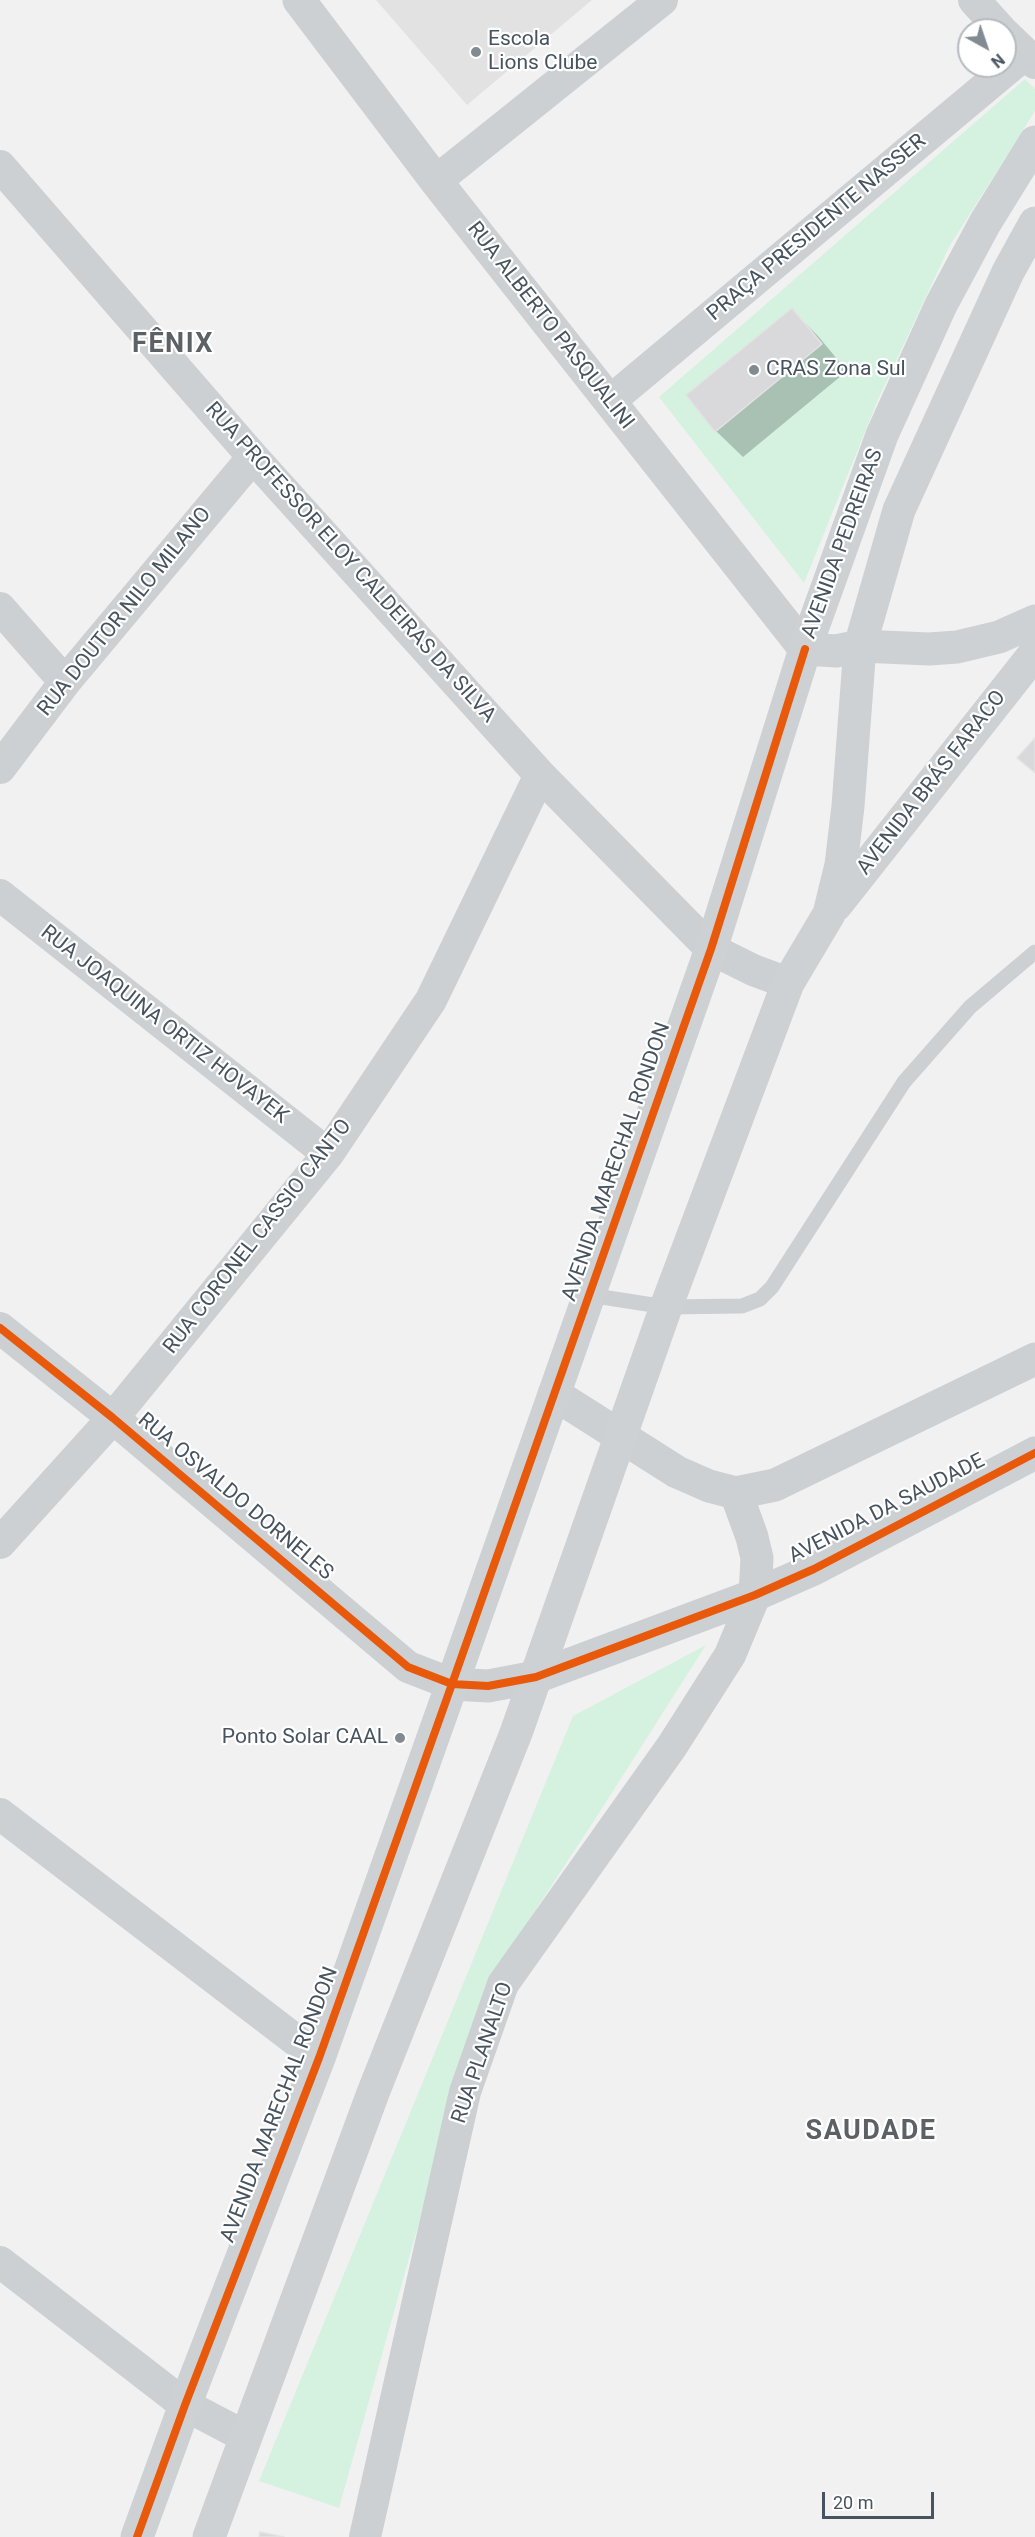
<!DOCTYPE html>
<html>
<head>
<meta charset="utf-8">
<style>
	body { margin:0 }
	#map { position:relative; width:1035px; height:2537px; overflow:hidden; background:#f2f1f1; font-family:Roboto,sans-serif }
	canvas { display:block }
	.north { position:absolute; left:957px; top:18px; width:60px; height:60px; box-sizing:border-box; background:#fff; border:2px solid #b5bbbf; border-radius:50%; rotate:140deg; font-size:16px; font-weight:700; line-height:24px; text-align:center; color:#47545f }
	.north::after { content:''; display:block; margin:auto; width:21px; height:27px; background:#838b92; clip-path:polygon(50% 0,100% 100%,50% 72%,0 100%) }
	.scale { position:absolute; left:822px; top:2492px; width:112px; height:27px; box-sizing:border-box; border:3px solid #47545f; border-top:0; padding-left:8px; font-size:18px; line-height:21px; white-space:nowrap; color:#47545f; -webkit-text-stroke:4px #fff; paint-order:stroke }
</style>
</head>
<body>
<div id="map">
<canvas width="1035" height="2537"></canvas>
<div class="north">N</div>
<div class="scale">20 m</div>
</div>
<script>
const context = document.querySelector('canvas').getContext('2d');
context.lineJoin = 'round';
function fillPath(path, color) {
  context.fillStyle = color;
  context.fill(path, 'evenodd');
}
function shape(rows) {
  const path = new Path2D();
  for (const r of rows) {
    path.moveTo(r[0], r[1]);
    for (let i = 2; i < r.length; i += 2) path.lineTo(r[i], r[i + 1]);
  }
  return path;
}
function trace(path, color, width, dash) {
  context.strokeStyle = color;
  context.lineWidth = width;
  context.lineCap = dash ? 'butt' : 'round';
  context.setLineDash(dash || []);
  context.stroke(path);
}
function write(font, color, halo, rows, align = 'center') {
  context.font = font + ' Roboto,sans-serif';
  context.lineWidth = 4.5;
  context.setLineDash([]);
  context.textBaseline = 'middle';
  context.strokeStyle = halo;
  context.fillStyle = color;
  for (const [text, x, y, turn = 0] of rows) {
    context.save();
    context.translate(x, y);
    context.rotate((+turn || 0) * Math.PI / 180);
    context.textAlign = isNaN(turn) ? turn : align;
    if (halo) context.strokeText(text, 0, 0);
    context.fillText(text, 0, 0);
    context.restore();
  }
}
fillPath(shape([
	[376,0,592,0,467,105]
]), '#e3e2e3');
fillPath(shape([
	[1025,79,1035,89,1035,111,949,247,877,402,804,583,659,397],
	[706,1645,601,1810,485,1987,339,2508,259,2481,573,1716]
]), '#d4f2df');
fillPath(shape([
	[792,310,818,336,847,371,743,457,716,431]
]), '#0003');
const building = shape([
	[792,308,822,344,715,432,686,395,792,308],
	[1035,738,1035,773,1017,758,1035,738],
	[260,2532,284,2537,259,2537,260,2532]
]);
fillPath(building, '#d9d9db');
trace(building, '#e3e3e4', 1.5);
trace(shape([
	[589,1295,666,1307,742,1306,760,1299,772,1287,904,1082,970,1007,1035,952]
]), '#cdd0d2', 15);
trace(shape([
	[974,0,1001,30],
	[1005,34,1035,63],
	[0,166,253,457,540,775,711,949,753,970,788,983],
	[436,181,662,0],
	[610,401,1024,55],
	[0,608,65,682],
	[0,768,65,682,253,457],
	[0,895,328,1154],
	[0,1328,113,1418,408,1667,452,1684],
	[0,1543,113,1418,328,1154,431,1000,540,775],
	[0,1814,319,2058],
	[0,2262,185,2405,246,2437],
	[365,2537,465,2092,503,1984,672,1746,730,1655,755,1595]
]), '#cdd0d2', 32);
trace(shape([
	[299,0,436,181,805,649],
	[554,1394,677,1472,709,1486,736,1493,775,1485,1035,1359],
	[736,1493,752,1537,757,1558,755,1595],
	[452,1684,488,1686,536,1677,755,1595,814,1569,1035,1453]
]), '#cdd0d2', 33);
trace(shape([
	[805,649,836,651,860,646,929,649,957,647,999,637,1035,621],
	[836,905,1035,653],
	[137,2537,185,2405,319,2058,452,1684,711,949,805,649,882,435,941,305,985,223,1035,142],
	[209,2537,373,2093,516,1733,666,1307,788,983,829,914,841,865,848,806,860,646,899,510,1008,272,1035,223]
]), '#cdd1d3', 33);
trace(shape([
	[0,1328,113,1418,408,1667,452,1684,488,1686,536,1677,755,1595,814,1569,1035,1453],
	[137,2537,185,2405,319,2058,452,1684,711,949,805,649]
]), '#e8590c', 8);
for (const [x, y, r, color] of [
	[476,52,6,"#838b92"],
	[754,370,6,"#838b92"],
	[400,1738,6,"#838b92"]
]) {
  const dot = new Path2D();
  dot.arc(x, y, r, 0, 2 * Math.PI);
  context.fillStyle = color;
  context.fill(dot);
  trace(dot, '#fff', 2);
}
write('21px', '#47545f', '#fff', [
	["Escola",488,40],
	["Lions Clube",488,64],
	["CRAS Zona Sul",766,370],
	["Ponto Solar CAAL",388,1738,"right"]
], 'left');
write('21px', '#47545f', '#fff', [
	["PRAÇA PRESIDENTE NASSER",817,228,-40],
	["RUA ALBERTO PASQUALINI",550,326,52],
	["AVENIDA PEDREIRAS",843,544,-70],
	["RUA PROFESSOR ELOY CALDEIRAS DA SILVA",350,563,48],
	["RUA DOUTOR NILO MILANO",125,612,-51],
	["AVENIDA BRÁS FARACO",932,783,-52],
	["RUA JOAQUINA ORTIZ HOVAYEK",164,1025,38],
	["AVENIDA MARECHAL RONDON",617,1162,-71],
	["RUA CORONEL CASSIO CANTO",258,1237,-52],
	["RUA OSVALDO DORNELES",235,1497,40],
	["AVENIDA DA SAUDADE",887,1509,-27],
	["RUA PLANALTO",483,2053,-71],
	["AVENIDA MARECHAL RONDON",280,2105,-69]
]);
context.letterSpacing = '1.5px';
write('bold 27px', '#5c6166', '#fff', [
	["FÊNIX",173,345],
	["SAUDADE",871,2132]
]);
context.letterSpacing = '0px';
</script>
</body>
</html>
